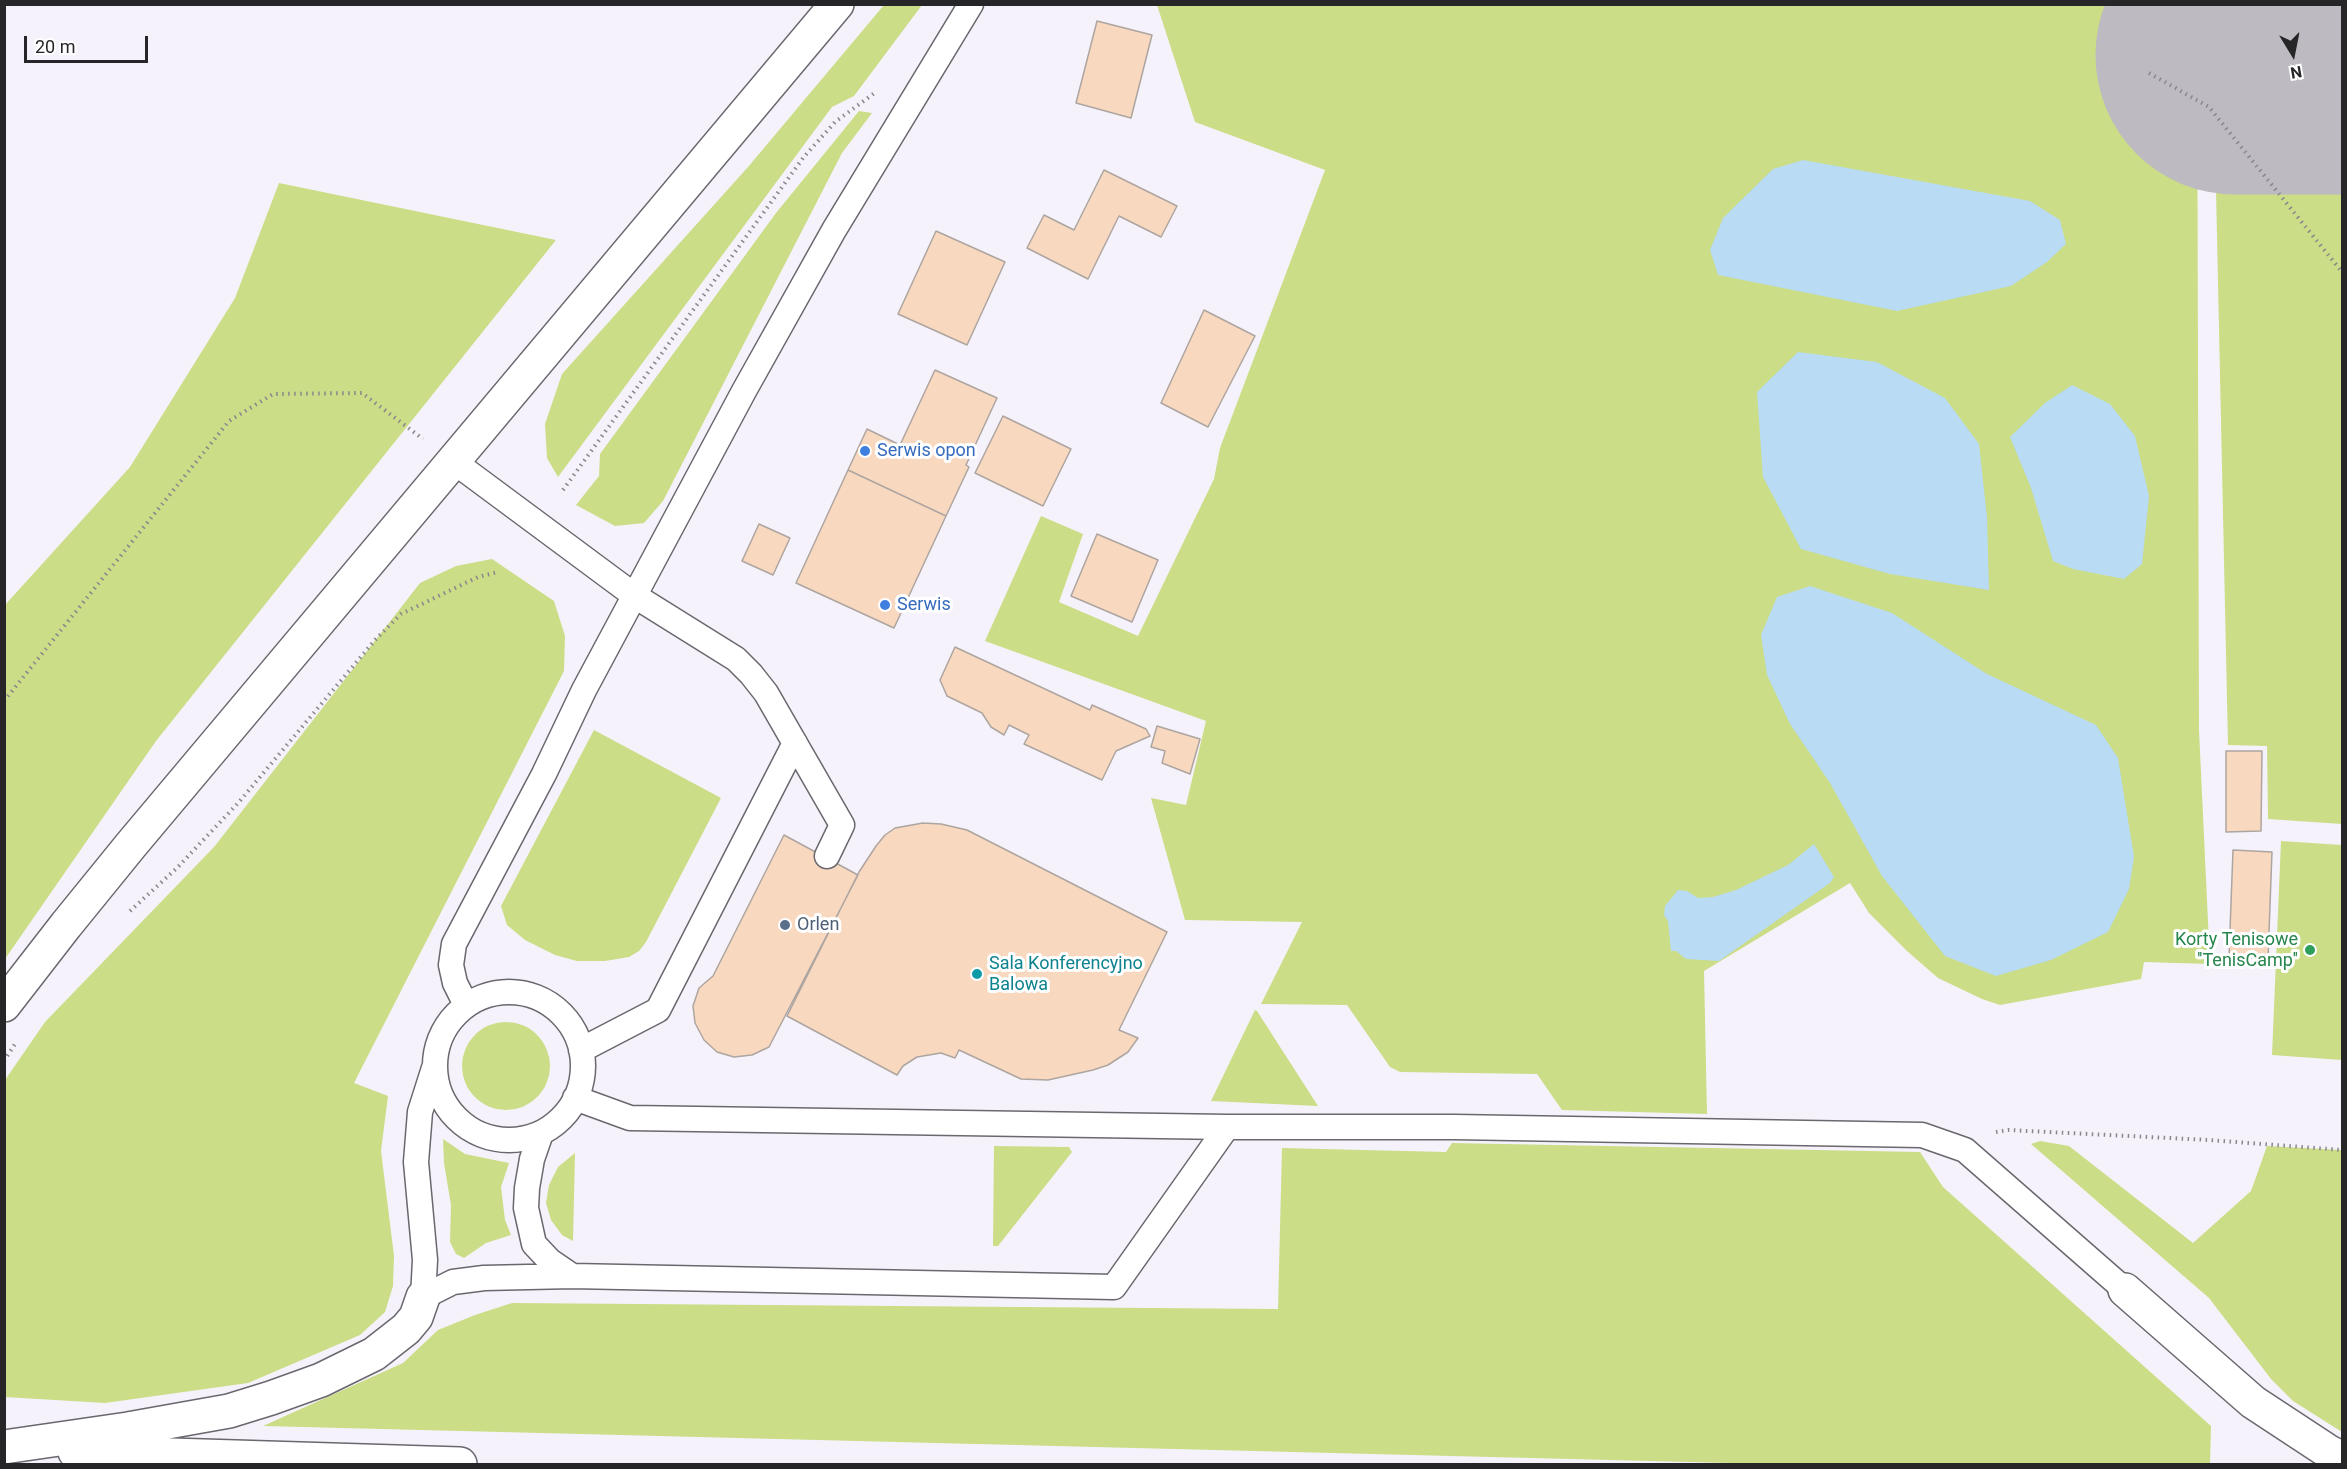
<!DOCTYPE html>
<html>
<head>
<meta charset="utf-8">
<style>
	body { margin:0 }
	#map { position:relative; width:2347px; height:1469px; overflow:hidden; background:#f6f2fb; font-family:Roboto,sans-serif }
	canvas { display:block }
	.frame { position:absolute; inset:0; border:6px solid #262528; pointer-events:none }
	.north { position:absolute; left:2263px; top:24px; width:60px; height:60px; -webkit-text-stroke:4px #fff; paint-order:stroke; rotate:170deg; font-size:16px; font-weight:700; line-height:24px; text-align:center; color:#262528 }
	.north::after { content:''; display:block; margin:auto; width:21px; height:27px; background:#262528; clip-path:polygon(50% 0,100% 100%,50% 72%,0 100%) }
	.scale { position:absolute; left:24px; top:36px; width:124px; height:27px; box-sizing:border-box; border:3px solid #262528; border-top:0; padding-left:8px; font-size:18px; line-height:21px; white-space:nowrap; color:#262528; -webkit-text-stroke:4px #fff; paint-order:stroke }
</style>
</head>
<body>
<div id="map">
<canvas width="2347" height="1469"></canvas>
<div class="frame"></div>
<div class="north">N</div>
<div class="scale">20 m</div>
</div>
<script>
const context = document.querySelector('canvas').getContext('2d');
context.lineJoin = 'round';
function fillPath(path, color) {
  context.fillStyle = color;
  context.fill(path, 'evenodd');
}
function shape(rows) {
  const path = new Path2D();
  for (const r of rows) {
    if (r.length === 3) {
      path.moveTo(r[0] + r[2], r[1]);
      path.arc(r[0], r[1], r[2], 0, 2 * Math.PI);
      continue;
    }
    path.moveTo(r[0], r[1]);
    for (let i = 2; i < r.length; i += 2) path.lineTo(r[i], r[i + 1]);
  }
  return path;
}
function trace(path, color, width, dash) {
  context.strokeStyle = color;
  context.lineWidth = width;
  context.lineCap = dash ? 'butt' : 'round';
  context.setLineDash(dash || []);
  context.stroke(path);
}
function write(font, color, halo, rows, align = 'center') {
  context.font = font + ' Roboto,sans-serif';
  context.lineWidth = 6;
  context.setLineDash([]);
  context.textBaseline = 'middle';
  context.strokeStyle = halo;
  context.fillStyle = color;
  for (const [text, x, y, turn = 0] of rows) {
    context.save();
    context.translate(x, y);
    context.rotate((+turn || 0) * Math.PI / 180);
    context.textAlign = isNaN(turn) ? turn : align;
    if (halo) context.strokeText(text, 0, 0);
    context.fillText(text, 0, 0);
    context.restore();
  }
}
fillPath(shape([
	[884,5,922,5,854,96,832,107,558,477,547,458,545,424,562,374,748,167],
	[1157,5,2197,5,2199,730,2210,964,2144,962,2141,979,2000,1005,1982,999,1938,978,1907,951,1869,913,1850,883,1704,971,1707,1114,1562,1110,1537,1074,1400,1072,1390,1067,1347,1005,1261,1004,1302,922,1185,920,1151,798,1186,805,1206,721,985,641,1041,516,1083,534,1059,602,1138,636,1214,479,1220,448,1325,170,1195,122],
	[2212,5,2342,5,2342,824,2268,819,2267,746,2228,745],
	[859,111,872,113,842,153,663,501,644,523,615,526,576,505,599,476,600,454,776,213],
	[279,183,556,240,156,741,5,959,5,605,130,467,235,298],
	[492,559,554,601,565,636,564,671,354,1083,388,1096,381,1151,394,1256,393,1286,385,1312,360,1335,248,1383,105,1403,5,1397,5,1080,45,1022,214,847,420,583,456,566],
	[594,730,721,798,646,942,639,951,629,957,605,961,577,961,555,955,525,940,507,925,501,906],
	[2281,841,2342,845,2342,1060,2272,1055],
	[1255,1010,1257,1011,1318,1106,1211,1101],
	[506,1066,44],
	[443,1139,465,1154,509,1163,501,1187,505,1220,511,1235,486,1243,464,1258,456,1254,450,1242,451,1205,444,1163],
	[2040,1141,2069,1146,2193,1243,2251,1191,2267,1146,2342,1150,2342,1432,2293,1401,2271,1379,2209,1298,2031,1144],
	[1452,1143,1920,1152,1943,1187,2211,1426,2210,1464,1769,1464,263,1426,403,1363,438,1330,475,1315,512,1303,1278,1309,1282,1148,1446,1152],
	[994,1146,1069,1147,1072,1152,998,1246,993,1246],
	[575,1153,573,1241,562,1235,551,1220,546,1203,549,1185,558,1167]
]), '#cbdd86');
fillPath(shape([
	[1803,160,2030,201,2060,220,2066,244,2047,262,2011,286,1897,311,1718,275,1710,250,1723,218,1773,169],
	[1798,352,1877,362,1945,398,1979,444,1987,517,1989,590,1890,574,1801,549,1763,477,1757,392],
	[2072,385,2110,404,2135,436,2149,496,2142,564,2124,579,2073,569,2053,561,2031,488,2010,437,2045,403],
	[1810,586,1892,613,1987,674,2096,725,2118,758,2134,857,2129,889,2108,932,2051,960,1996,976,1945,956,1882,876,1830,783,1790,724,1767,675,1761,635,1777,597],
	[1814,844,1834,877,1830,883,1719,961,1686,959,1676,951,1671,951,1668,921,1664,915,1665,906,1678,890,1687,891,1698,898,1713,897,1736,890,1788,865]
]), '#b9dbf3');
trace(shape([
	[2235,55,2342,55]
]), '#bdbac1', 279);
const building = shape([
	[1097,21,1152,35,1131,118,1076,103,1097,21],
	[1104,170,1177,206,1161,237,1119,216,1088,279,1027,248,1044,215,1074,230,1104,170],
	[936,231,1005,262,967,345,898,314,936,231],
	[1204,310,1255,336,1208,427,1161,403,1204,310],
	[935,370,997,398,966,465,969,467,946,516,848,470,867,429,900,445,935,370],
	[1003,416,1071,449,1043,506,975,473,1003,416],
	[848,470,946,516,894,628,796,583,848,470],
	[759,524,790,538,773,575,742,561,759,524],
	[1097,534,1158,560,1132,622,1071,596,1097,534],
	[955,647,1090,710,1092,705,1146,729,1150,736,1116,751,1102,780,1024,744,1029,735,1009,725,1004,735,991,727,982,713,947,696,940,680,955,647],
	[1157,726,1200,739,1190,774,1162,763,1165,751,1151,747,1157,726],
	[2226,751,2262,751,2261,831,2226,832,2226,751],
	[923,823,941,824,967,830,1167,932,1119,1030,1138,1038,1128,1052,1108,1065,1093,1070,1048,1080,1021,1079,959,1050,955,1058,941,1053,917,1057,903,1066,897,1075,787,1016,859,872,876,846,885,835,895,828,923,823],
	[784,835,858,875,769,1047,752,1055,734,1057,717,1052,704,1040,695,1023,693,1006,699,988,713,976,784,835],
	[2233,850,2272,852,2268,959,2229,957,2233,850]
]);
fillPath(building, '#f9d8c0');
trace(building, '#ada5a0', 1.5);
const lane = shape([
	[453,461,635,596,736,659,751,674,766,693,842,825,827,856],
	[509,1066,74],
	[466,1005,455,983,451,965,454,944,544,774,584,690,744,391,834,230,971,4],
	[581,1050,658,1010,795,743],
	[434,1068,420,1112,416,1162,425,1260,423,1297,453,1282,484,1278,572,1276,1114,1287,1227,1127],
	[575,1098,630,1118,1227,1127,1454,1127,1922,1135,1965,1150,2125,1290],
	[541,1133,532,1159,527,1188,526,1208,534,1244,550,1261,572,1276]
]);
const secondary = shape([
	[4,1005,66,925,131,845,837,4]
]);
const primary = shape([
	[2125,1290,2253,1402,2329,1452,2342,1458],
	[4,1447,128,1429,229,1411,271,1398,321,1380,374,1354,406,1329,416,1317,423,1297],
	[75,1452,460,1464]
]);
trace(lane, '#6a676e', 27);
trace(secondary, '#6a676e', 36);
trace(primary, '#6a676e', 36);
trace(shape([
	[2149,73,2209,107,2342,272],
	[563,490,803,158,835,122,876,92],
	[4,701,229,421,273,394,362,393,423,439],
	[130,911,177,868,239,802,375,640,401,614,478,577,498,572],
	[4,1061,17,1041],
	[1996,1132,2008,1130,2209,1140,2342,1150]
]), '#89878d', 4, [1.5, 4.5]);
trace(lane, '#fff', 24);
trace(secondary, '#fff', 33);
trace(primary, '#fff', 33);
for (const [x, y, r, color] of [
	[865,451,6,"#3f7fe0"],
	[885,605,6,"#3f7fe0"],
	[785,925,6,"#5c6f8a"],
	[2310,950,6,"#2e9e5b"],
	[977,974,6,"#0f9aa8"]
]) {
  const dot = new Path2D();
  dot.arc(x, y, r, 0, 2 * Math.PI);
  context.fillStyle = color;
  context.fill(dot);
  trace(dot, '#fff', 2);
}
write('18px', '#366cbe', '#fff', [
	["Serwis opon",877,451],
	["Serwis",897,605]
], 'left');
write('18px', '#4e5e75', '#fff', [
	["Orlen",797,925]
], 'left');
write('18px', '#27864d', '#fff', [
	["Korty Tenisowe",2298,940],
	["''TenisCamp''",2298,961]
], 'right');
write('18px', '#0d838f', '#fff', [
	["Sala Konferencyjno",989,964],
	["Balowa",989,985]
], 'left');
</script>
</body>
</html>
